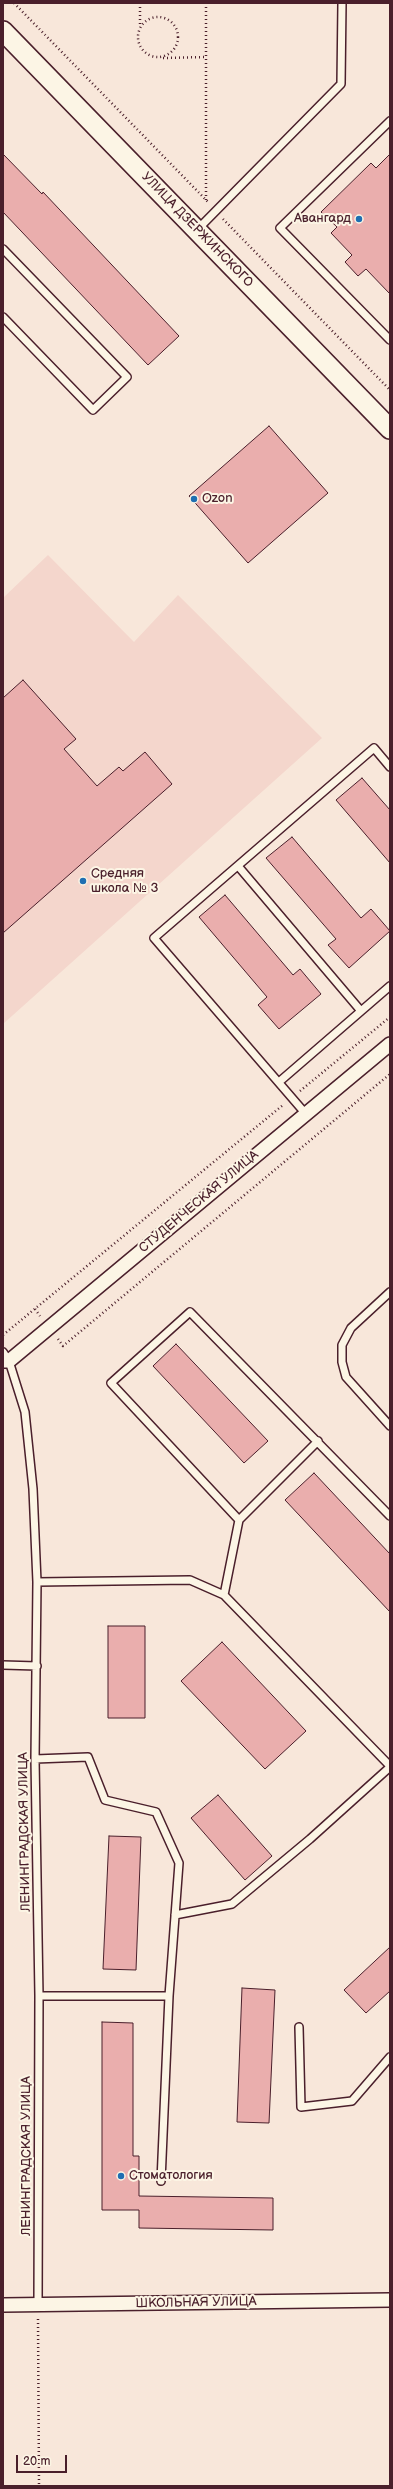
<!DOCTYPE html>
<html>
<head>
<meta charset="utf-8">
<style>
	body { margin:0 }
	#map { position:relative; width:393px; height:2489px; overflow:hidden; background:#f8e7da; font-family:"Balsamiq Sans",sans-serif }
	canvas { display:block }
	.frame { position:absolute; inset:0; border:4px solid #4a1f2b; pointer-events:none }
	.scale { position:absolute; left:16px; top:2455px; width:51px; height:18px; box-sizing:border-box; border:2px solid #4a1f2b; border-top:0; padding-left:5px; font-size:12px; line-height:14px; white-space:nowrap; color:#4a1f2b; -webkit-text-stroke:3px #fcf5e5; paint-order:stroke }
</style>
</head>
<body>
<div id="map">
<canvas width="393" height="2489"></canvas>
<div class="frame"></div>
<div class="scale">20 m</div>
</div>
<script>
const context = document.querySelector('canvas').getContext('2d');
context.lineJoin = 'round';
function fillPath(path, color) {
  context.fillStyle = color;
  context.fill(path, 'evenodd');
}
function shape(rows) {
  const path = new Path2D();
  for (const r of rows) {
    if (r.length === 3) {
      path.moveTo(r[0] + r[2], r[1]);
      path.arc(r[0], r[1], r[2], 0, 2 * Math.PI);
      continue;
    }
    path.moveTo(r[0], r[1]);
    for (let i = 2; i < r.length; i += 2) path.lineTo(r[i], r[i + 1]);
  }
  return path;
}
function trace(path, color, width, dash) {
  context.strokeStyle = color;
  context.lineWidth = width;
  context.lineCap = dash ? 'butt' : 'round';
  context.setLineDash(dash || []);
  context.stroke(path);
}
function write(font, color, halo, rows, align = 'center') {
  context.font = font + ' "Balsamiq Sans",sans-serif';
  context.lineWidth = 4;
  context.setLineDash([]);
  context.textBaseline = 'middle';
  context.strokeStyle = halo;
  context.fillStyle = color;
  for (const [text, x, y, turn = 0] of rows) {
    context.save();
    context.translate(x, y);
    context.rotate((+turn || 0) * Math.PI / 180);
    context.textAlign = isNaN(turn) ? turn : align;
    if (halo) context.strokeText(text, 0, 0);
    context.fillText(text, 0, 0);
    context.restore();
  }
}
fillPath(shape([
	[48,555,134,642,178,595,322,738,3,1024,3,598]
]), '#f4d6cc');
const building = shape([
	[3,154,42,194,43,192,179,336,148,365,3,212,3,154],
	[390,154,390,294,366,269,358,276,345,262,352,255,331,233,337,227,321,212,371,163,376,168,390,154],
	[269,426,328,493,248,563,189,496,269,426],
	[23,680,76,739,64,749,97,786,119,767,123,771,145,752,172,784,3,933,3,698,23,680],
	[362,778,390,810,390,863,336,800,362,778],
	[292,837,361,918,371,909,390,931,349,968,328,945,336,939,266,858,292,837],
	[225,895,293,975,300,969,321,994,279,1029,258,1005,267,997,199,917,225,895],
	[176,1344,268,1441,244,1463,153,1366,176,1344],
	[314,1473,390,1554,390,1612,285,1500,314,1473],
	[108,1626,145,1626,145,1718,108,1718,108,1626],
	[222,1642,306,1731,265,1769,181,1681,222,1642],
	[218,1795,272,1856,245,1880,191,1818,218,1795],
	[109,1836,141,1837,136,1970,103,1969,109,1836],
	[390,1947,390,1991,366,2013,344,1990,390,1947],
	[242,1988,275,1990,269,2123,237,2122,242,1988],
	[102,2022,133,2023,133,2156,139,2156,139,2196,273,2198,273,2230,139,2228,139,2210,102,2210,102,2022]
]);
fillPath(building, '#eaaead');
trace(building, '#4a1f2b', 1);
const lane = shape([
	[390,121,280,228,390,340],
	[197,230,341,84,342,3],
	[3,249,127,377,93,410,3,317],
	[238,866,361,1011],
	[279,1082,390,986],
	[305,1113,154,938,374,748,390,767],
	[390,1292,351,1328,342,1345,342,1362,346,1377,390,1426],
	[3,1352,9,1361,25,1412,33,1489,37,1582,35,1759,39,1996,38,2305],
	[239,1520,318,1441],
	[37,1582,190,1580,224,1595,390,1766],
	[224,1595,239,1520,111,1383,190,1312,390,1516],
	[3,1665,37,1666],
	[35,1759,88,1757,105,1800,156,1812,179,1863,169,1996,39,1996],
	[175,1915,232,1904,310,1839,390,1767],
	[299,2027,301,2107,352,2101,390,2057],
	[161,2181,169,1996]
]);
const street = shape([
	[3,1361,9,1361,390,1044],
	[3,2305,390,2300]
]);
const secondary = shape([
	[3,31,390,429]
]);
trace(lane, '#4a1f2b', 10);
trace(street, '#4a1f2b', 16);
trace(secondary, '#4a1f2b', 22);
trace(shape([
	[14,3,209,203],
	[140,3,140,26],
	[206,3,206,200],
	[158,37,20],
	[163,58,206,57],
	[223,219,390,390],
	[300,1091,390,1017],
	[35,1309,40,1316],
	[3,1335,283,1105],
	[58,1339,63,1346,390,1074],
	[38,2319,39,2486]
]), '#4a1f2b', 2.5, [1, 3]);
trace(lane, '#fcf5e5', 7);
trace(street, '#fcf5e5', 13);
trace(secondary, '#fcf5e5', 19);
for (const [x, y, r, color] of [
	[359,219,4,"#1f6fb2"],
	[194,499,4,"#1f6fb2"],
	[83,881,4,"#1f6fb2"],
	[121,2176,4,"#1f6fb2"]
]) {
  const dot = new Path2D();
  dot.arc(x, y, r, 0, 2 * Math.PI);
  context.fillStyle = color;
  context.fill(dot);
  trace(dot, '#fcf5e5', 1.5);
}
write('13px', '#4a1f2b', '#fcf5e5', [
	["Авангард",351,219,"right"],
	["Ozon",202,499],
	["Средняя",91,874],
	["школа № 3",91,889],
	["Стоматология",129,2176]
], 'left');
write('13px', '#4a1f2b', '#fcf5e5', [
	["УЛИЦА ДЗЕРЖИНСКОГО",197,230,46],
	["СТУДЕНЧЕСКАЯ УЛИЦА",199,1202,-40],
	["ЛЕНИНГРАДСКАЯ УЛИЦА",25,1832,-91],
	["ЛЕНИНГРАДСКАЯ УЛИЦА",27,2156,-90],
	["ШКОЛЬНАЯ УЛИЦА",196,2303,-1]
]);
</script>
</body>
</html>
